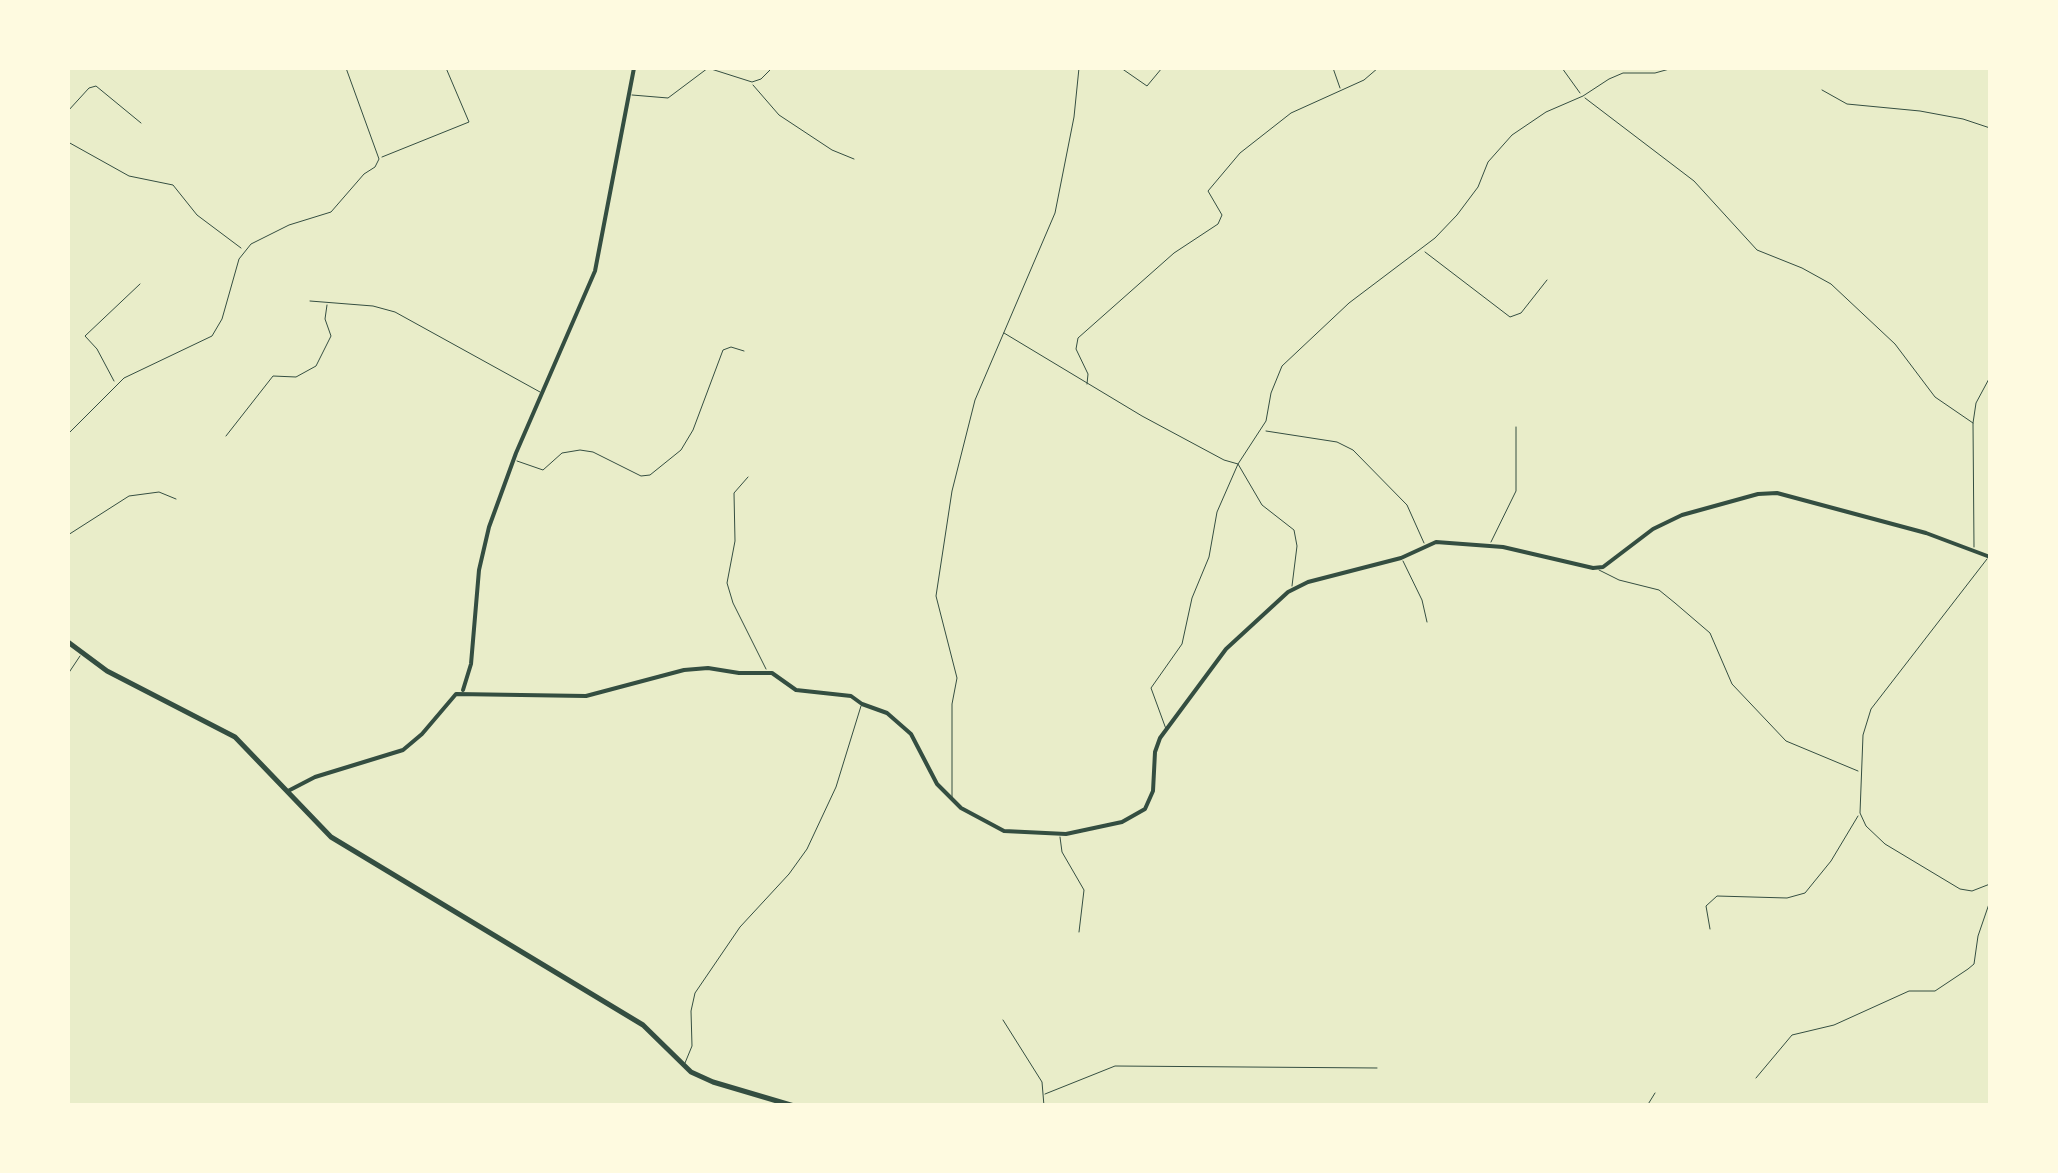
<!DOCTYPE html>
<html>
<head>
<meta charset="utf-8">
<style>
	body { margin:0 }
	#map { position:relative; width:2058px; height:1173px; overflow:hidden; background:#e9edc9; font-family:"Open Sans",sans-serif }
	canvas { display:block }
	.frame { position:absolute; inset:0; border:70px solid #fefae0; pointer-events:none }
</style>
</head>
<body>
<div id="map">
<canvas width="2058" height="1173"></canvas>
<div class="frame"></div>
</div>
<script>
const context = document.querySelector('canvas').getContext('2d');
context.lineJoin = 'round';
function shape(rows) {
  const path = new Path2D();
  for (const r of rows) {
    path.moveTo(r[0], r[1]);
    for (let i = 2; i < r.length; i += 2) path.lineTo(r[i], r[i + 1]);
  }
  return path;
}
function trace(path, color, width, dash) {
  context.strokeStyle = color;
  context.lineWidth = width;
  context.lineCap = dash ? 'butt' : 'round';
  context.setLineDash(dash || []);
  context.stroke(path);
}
trace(shape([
	[1121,68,1147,86,1162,68],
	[1333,68,1340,88],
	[1562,68,1580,93],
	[753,85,779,115,832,150,854,159],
	[1822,90,1847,104,1920,111,1963,119,1990,128],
	[632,95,668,98,708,68,752,82,761,79,772,68],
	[1585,98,1694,181,1757,250,1802,268,1831,284,1895,344,1935,397,1973,423],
	[68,111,89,88,96,86,141,123],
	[68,142,129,176,173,185,197,215,241,248],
	[382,157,469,122,446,68],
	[1425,252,1510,317,1521,313,1547,280],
	[310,301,373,306,395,312,540,392],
	[1004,333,1142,416,1224,460,1238,464,1262,505,1294,530,1297,546,1292,586],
	[114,381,97,349,85,336,140,284],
	[1087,384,1088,374,1076,349,1078,338,1174,253,1218,224,1222,215,1208,191,1240,153,1291,113,1364,80,1378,68],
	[1266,431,1337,442,1353,450,1407,505,1424,543],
	[68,434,124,378,212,336,222,319,239,259,251,244,289,225,331,212,364,174,375,167,379,159,346,68],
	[226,436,273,376,296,377,316,366,331,336,325,319,327,305],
	[517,461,543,470,562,453,580,450,593,452,641,476,650,475,681,450,693,430,723,350,731,347,744,351],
	[748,477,734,493,735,541,727,583,733,603,766,669],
	[68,535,129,496,159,492,176,499],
	[1491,542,1516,491,1516,427],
	[1974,547,1973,423,1976,403,1990,377],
	[1987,559,1871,709,1863,735,1860,813,1866,826,1885,844,1960,889,1972,891,1990,884],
	[1403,561,1422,600,1427,622],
	[1599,570,1619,580,1659,590,1675,603,1710,633,1732,684,1786,741,1858,771],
	[68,674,80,656],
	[1166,729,1151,688,1182,644,1192,598,1209,557,1217,512,1238,464,1266,421,1271,393,1282,366,1349,303,1435,238,1457,215,1478,187,1488,162,1512,135,1546,112,1583,96,1609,79,1623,73,1655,73,1673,68],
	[952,797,952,704,957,678,936,596,952,491,975,400,1055,213,1074,117,1079,68],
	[1060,837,1062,852,1084,890,1079,932],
	[1710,929,1706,906,1717,896,1787,898,1805,893,1831,861,1858,816],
	[1003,1020,1042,1082,1044,1106],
	[685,1063,692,1046,691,1011,695,993,740,927,789,874,807,849,836,787,861,706],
	[1756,1078,1792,1035,1834,1025,1909,991,1935,991,1968,969,1974,964,1978,936,1990,901],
	[1045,1094,1115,1066,1377,1068],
	[1647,1106,1655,1093]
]), '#344e41', 1);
trace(shape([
	[463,690,471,664,479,570,489,527,516,453,595,271,634,68],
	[288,791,315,777,403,750,422,734,456,694,586,696,684,670,708,668,739,673,772,673,796,690,851,696,862,704,887,713,911,734,937,784,961,808,1004,831,1066,834,1122,822,1145,809,1153,791,1155,752,1160,738,1226,649,1288,592,1308,582,1401,558,1436,542,1503,547,1593,568,1603,567,1653,529,1682,515,1758,494,1777,493,1926,533,1990,557]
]), '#344e41', 4);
trace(shape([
	[68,642,107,671,235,737,331,837,643,1025,691,1072,713,1082,794,1106]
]), '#344e41', 5);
</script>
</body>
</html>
